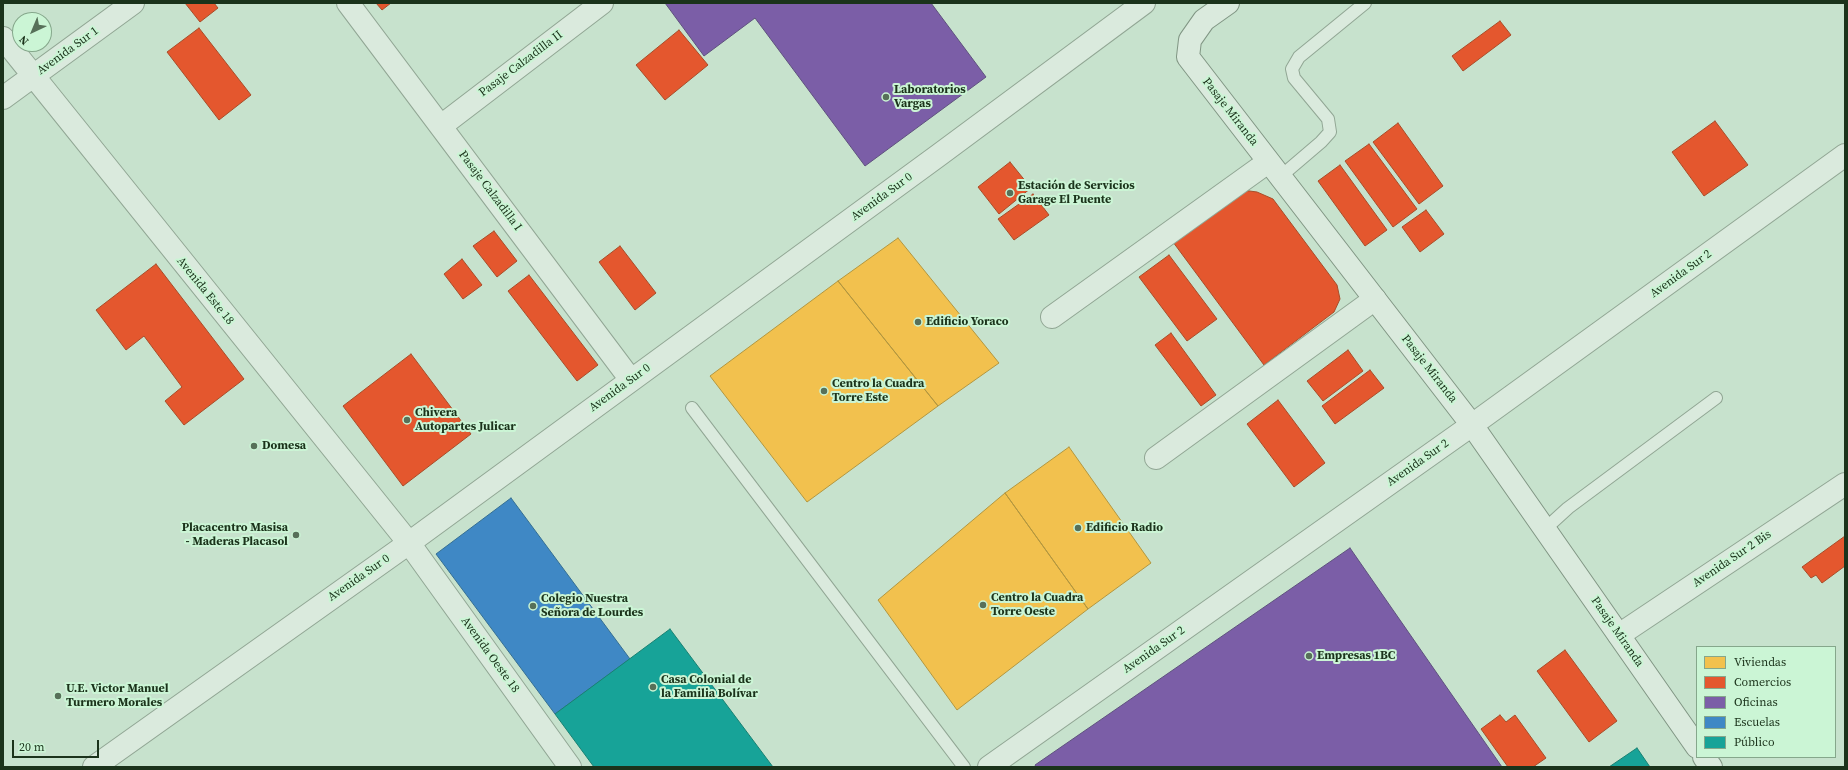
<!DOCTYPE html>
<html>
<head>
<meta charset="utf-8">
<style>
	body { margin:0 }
	#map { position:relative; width:1848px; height:770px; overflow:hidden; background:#c7e2cd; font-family:"Source Serif 4",serif }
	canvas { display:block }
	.frame { position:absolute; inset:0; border:4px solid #1b331b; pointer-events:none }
	.legend { position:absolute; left:1696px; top:646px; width:140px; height:112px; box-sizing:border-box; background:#cbf5d5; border:1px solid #85a78b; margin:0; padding:5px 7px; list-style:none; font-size:12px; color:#1b331b }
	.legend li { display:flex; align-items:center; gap:8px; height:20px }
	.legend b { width:20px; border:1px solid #85a78b }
	.north { position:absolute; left:12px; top:12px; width:40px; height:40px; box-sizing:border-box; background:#cbf5d5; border:1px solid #85a78b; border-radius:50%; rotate:224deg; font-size:11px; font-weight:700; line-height:16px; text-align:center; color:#1b331b }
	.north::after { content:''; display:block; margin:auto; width:14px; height:18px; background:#577059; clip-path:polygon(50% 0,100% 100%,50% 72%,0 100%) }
	.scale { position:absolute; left:12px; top:740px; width:87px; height:18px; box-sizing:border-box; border:2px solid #1b331b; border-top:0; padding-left:5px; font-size:12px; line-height:14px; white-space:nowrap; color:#1b331b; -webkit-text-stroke:3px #cbf5d5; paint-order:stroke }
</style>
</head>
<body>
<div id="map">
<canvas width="1848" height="770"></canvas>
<div class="frame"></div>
<ul class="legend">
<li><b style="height:11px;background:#f2c14e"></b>Viviendas</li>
<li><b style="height:11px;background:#e4572e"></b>Comercios</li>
<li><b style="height:11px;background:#7b5ea7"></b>Oficinas</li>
<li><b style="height:11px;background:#3f88c5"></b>Escuelas</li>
<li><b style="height:11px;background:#17a398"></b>Público</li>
</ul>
<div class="north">N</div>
<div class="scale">20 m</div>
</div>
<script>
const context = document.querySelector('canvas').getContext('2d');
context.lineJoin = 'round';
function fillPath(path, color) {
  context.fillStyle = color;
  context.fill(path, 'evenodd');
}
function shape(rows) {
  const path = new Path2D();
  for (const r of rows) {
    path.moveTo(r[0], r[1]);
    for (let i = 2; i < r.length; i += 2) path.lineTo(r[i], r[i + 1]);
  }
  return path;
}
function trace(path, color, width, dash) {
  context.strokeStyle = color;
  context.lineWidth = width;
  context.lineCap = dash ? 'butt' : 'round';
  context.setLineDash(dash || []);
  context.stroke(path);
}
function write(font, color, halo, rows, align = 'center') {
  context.font = font + ' "Source Serif 4",serif';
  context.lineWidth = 4;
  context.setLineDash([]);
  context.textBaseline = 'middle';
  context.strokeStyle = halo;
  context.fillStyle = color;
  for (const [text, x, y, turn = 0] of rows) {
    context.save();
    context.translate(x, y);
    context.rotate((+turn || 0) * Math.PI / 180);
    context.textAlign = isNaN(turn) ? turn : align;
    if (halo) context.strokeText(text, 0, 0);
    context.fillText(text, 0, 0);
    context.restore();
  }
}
const homes = shape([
	[898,238,999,363,938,406,838,281,898,238],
	[838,281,938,406,807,502,710,376,838,281],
	[1069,447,1151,563,1088,609,1005,493,1069,447],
	[1005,493,1088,609,957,710,878,600,1005,493]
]);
fillPath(homes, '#f2c14e');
trace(homes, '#b2963f', 1);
const shops = shape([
	[185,3,214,3,218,8,200,22,185,3],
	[376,3,391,3,382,10,376,3],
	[1500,21,1511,35,1463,71,1452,56,1500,21],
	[199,28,251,95,219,120,167,52,199,28],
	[679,30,708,65,665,100,636,65,679,30],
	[1715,121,1748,165,1704,196,1672,152,1715,121],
	[1398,123,1443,186,1419,204,1373,142,1398,123],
	[1369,144,1417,209,1393,227,1345,161,1369,144],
	[1010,162,1031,188,999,214,978,187,1010,162],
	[1340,165,1387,230,1365,246,1318,181,1340,165],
	[1242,190,1257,192,1273,199,1337,285,1340,299,1334,312,1264,365,1173,242,1242,190],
	[1033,194,1049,215,1014,240,998,219,1033,194],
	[1426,210,1444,234,1420,252,1402,227,1426,210],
	[494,231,517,261,497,277,473,246,494,231],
	[620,246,656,293,635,310,599,262,620,246],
	[1169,255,1217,319,1187,341,1139,277,1169,255],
	[462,259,482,285,463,299,444,274,462,259],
	[156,264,244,379,184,425,165,401,182,387,144,336,126,350,96,310,156,264],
	[529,275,598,365,577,381,508,291,529,275],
	[1171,333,1216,395,1201,406,1155,345,1171,333],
	[1348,350,1363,371,1323,401,1307,381,1348,350],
	[411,354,471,434,403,486,343,406,411,354],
	[1370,370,1384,388,1335,424,1322,406,1370,370],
	[1278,400,1325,463,1294,487,1247,424,1278,400],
	[1845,536,1845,566,1822,583,1816,575,1811,578,1802,567,1845,536],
	[1565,650,1617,721,1589,742,1537,671,1565,650],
	[1500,715,1506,722,1515,715,1546,758,1533,767,1508,767,1481,729,1500,715]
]);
fillPath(shops, '#e4572e');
trace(shops, '#a84c28', 1);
const offices = shape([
	[665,3,931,3,986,77,865,166,755,18,704,56,665,3],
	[1350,548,1502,767,1036,767,1035,765,1350,548]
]);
fillPath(offices, '#7b5ea7');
trace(offices, '#5e517d', 1);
const schools = shape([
	[511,498,630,659,555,714,436,554,511,498]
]);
fillPath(schools, '#3f88c5');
trace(schools, '#346e92', 1);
const public = shape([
	[670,629,773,767,594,767,555,714,670,629],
	[1637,748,1650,767,1609,767,1637,748]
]);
fillPath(public, '#17a398');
trace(public, '#188172', 1);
const service = shape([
	[1280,177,1321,142,1330,132,1328,119,1294,78,1292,69,1299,57,1365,3],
	[692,408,964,767],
	[1545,529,1568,508,1716,398]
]);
const minor = shape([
	[348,3,631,380],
	[3,38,409,543,570,767],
	[3,98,133,3],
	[441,126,602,3],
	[1052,317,1268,162],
	[1156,458,1375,299],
	[1619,635,1845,484],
	[94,767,409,543,939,155,1144,3],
	[989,767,1472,425,1845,155]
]);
const secondary = shape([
	[1228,3,1204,20,1190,40,1188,57,1472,425,1697,747],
	[1704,757,1711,767]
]);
trace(service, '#91a694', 14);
trace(minor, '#91a694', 24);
trace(secondary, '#819684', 24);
trace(service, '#daeadd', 12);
trace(minor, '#daeadd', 22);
trace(secondary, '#daeadd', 22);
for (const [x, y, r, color] of [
	[886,97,4,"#577059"],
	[1010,193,4,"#577059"],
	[918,322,4,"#577059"],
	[824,391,4,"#577059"],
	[407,420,4,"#577059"],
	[254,446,4,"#577059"],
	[1078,528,4,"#577059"],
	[296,535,4,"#577059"],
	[983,605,4,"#577059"],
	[533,606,4,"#577059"],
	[1309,656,4,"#577059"],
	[653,687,4,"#577059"],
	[58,696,4,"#577059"]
]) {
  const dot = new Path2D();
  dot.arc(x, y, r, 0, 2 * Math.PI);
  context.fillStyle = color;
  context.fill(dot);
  trace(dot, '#cbf5d5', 1.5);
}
write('12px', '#1b331b', '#cbf5d5', [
	["Avenida Sur 1",68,51,-36],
	["Pasaje Calzadilla II",521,64,-37],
	["Pasaje Miranda",1230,112,52],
	["Pasaje Calzadilla I",490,191,53],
	["Avenida Sur 0",882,197,-36],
	["Avenida Sur 2",1681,274,-36],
	["Avenida Este 18",205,291,51],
	["Pasaje Miranda",1429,369,52],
	["Avenida Sur 0",620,388,-36],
	["Avenida Sur 2",1418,463,-35],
	["Avenida Sur 2 Bis",1732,559,-34],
	["Avenida Sur 0",359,578,-35],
	["Pasaje Miranda",1617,632,55],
	["Avenida Sur 2",1154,650,-35],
	["Avenida Oeste 18",490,655,54]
]);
write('bold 12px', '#1b331b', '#cbf5d5', [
	["Laboratorios",894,90],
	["Vargas",894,104],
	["Estación de Servicios",1018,186],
	["Garage El Puente",1018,200],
	["Edificio Yoraco",926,322],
	["Centro la Cuadra",832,384],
	["Torre Este",832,398],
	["Chivera",415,413],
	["Autopartes Julicar",415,427],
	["Domesa",262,446],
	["Placacentro Masisa",288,528,"right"],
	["- Maderas Placasol",288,542,"right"],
	["Edificio Radio",1086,528],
	["Centro la Cuadra",991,598],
	["Torre Oeste",991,612],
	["Colegio Nuestra",541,599],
	["Señora de Lourdes",541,613],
	["Empresas 1BC",1317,656],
	["Casa Colonial de",661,680],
	["la Familia Bolívar",661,694],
	["U.E. Victor Manuel",66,689],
	["Turmero Morales",66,703]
], 'left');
</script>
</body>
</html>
